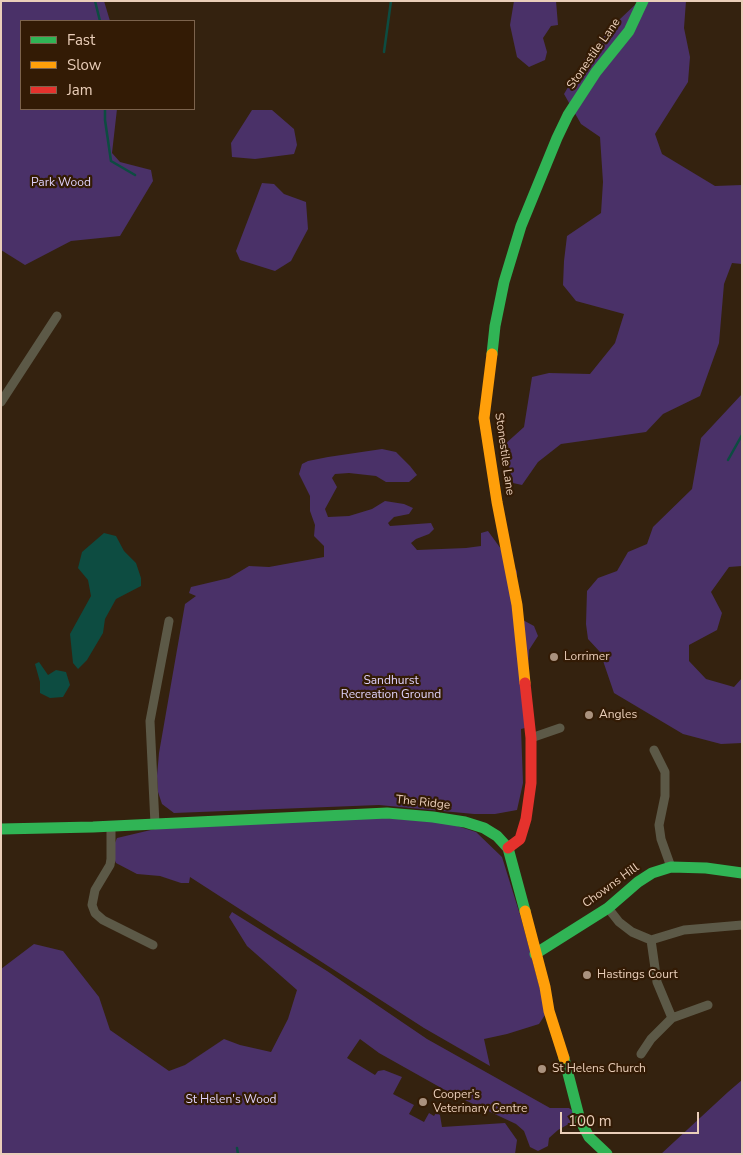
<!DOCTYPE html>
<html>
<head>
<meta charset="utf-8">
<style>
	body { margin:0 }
	#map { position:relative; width:743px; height:1155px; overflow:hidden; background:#34220f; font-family:"Nunito Sans",sans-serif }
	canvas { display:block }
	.frame { position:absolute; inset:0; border:2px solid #eaceb9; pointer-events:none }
	.legend { position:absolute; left:20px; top:20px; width:175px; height:90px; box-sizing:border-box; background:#331b05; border:1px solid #7c634d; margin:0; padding:6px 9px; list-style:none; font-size:15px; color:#eaceb9 }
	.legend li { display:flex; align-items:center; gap:10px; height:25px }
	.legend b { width:25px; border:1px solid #7c634d }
	.scale { position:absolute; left:560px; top:1112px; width:139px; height:22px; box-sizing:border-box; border:2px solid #eaceb9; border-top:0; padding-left:6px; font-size:15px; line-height:18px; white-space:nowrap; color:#eaceb9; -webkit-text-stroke:4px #331b05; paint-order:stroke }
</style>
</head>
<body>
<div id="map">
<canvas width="743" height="1155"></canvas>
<div class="frame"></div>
<ul class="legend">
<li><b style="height:6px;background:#30b455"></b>Fast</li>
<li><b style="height:6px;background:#ff9f0a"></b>Slow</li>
<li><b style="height:6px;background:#e5322d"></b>Jam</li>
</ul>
<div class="scale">100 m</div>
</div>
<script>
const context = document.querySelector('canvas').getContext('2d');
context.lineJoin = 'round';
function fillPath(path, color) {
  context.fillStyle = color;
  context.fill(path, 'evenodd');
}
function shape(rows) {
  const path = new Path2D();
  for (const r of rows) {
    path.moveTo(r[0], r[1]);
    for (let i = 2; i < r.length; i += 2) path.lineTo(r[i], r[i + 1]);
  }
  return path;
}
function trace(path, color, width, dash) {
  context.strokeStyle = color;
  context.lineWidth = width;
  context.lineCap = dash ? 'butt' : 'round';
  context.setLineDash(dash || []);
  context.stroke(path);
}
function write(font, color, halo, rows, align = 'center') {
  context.font = font + ' "Nunito Sans",sans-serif';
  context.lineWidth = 4.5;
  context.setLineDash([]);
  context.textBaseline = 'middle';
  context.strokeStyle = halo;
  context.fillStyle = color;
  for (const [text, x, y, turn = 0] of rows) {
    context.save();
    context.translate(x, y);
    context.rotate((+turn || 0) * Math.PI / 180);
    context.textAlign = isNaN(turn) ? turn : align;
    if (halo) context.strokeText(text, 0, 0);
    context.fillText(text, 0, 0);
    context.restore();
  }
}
fillPath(shape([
	[1,1,104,1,110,21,21,21,21,109,117,109,112,153,120,162,151,170,153,181,120,236,71,241,25,265,1,250],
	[514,1,556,1,558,25,551,26,543,38,547,52,545,60,529,67,517,57,510,25],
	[639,1,686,1,684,28,690,57,688,82,655,134,662,154,715,186,742,185,742,264,732,263,724,284,719,343,700,396,663,414,646,432,561,444,538,462,522,485,513,483,504,445,524,427,532,377,549,373,590,374,615,343,624,314,576,301,563,285,564,261,567,236,601,213,603,182,600,137,581,124,564,94,587,55,619,20],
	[252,110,272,110,294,129,297,145,294,154,255,159,232,157,231,143],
	[262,183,274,184,284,194,306,202,308,229,291,261,275,271,240,260,236,251],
	[742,394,742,566,729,567,711,592,722,613,717,630,689,645,689,661,706,679,734,687,742,678,742,743,721,744,683,734,614,693,600,652,588,639,586,624,587,591,598,578,617,571,628,552,647,544,653,527,692,489,701,438],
	[382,449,396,452,410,466,417,475,409,482,386,482,376,476,349,473,335,474,332,478,337,487,325,509,328,517,349,516,372,509,385,501,404,504,413,508,409,514,394,517,388,523,390,526,431,523,434,529,429,534,416,539,411,543,417,550,466,548,481,546,481,533,488,531,517,571,517,597,521,619,534,626,538,636,529,650,525,728,521,729,523,783,517,810,495,814,474,814,379,805,174,813,162,804,158,792,157,776,159,753,185,604,196,596,189,593,191,587,229,578,249,566,269,567,324,557,324,546,314,536,315,525,310,511,310,496,299,474,302,464,308,461,328,457],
	[362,816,448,823,476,832,502,857,521,918,543,1000,545,1015,539,1024,507,1034,484,1039,490,1066,424,1028,190,877,189,883,181,883,160,876,137,874,116,863,111,852,117,838,155,829],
	[232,912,327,971,427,1039,550,1108,569,1108,573,1111,574,1121,558,1130,549,1138,548,1146,538,1151,530,1147,524,1131,516,1124,452,1094,379,1053,360,1039,347,1058,375,1075,378,1071,384,1070,402,1077,393,1094,414,1105,409,1114,424,1122,429,1113,434,1116,436,1113,440,1115,442,1127,505,1123,517,1140,515,1154,1,1154,1,969,34,944,63,951,99,997,110,1030,169,1071,185,1065,224,1039,240,1045,271,1052,288,1019,297,990,247,946,229,917],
	[742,1080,742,1154,661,1154,728,1092]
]), '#4a3168');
fillPath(shape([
	[104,533,116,536,124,551,136,563,141,578,141,586,116,599,105,619,103,633,87,660,78,669,73,663,70,634,91,596,88,580,78,568,82,552],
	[39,662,48,675,56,670,66,672,70,685,63,697,50,698,40,693,40,682,35,664]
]), '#0d4c41');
trace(shape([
	[95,1,100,21],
	[384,52,391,1],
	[105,109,105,120,111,161,135,175],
	[728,460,742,435],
	[237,1148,238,1154]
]), '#0d4c41', 2.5);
trace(shape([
	[1,402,57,316],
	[531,738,560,728],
	[654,750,665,772,665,796,659,825,661,839,671,867],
	[155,824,150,721,169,621],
	[111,826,111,859,110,865,95,890,92,905,95,913,103,920,153,945],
	[608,908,619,922,632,932,651,940,684,930,742,925],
	[651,940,657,982,672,1018],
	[641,1054,651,1039,672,1018,708,1005]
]), '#5c5947', 9);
trace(shape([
	[492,354,495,326,504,282,521,226,557,138,568,115,596,72,629,31,643,1],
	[1,829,93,827,387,813,433,817,465,822,484,828,497,836,508,848,525,911],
	[535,954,608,908,638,882,652,873,671,867,706,868,742,873],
	[564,1058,580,1120,589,1137,607,1154]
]), '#30b455', 11);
trace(shape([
	[492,354,484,418,497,502,517,605,525,683],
	[525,911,545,987,549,1011,564,1058]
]), '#ff9f0a', 11);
trace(shape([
	[508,848,520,839,526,819,531,783,531,738,525,683]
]), '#e5322d', 11);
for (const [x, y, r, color] of [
	[554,657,5,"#aa927e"],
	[589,715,5,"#aa927e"],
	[587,975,5,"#aa927e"],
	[542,1069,5,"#aa927e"],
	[423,1102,5,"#aa927e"]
]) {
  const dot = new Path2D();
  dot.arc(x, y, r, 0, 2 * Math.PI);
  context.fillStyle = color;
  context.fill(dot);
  trace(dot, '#331b05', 2);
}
write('12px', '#eaceb9', '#331b05', [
	["Stonestile Lane",594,54,-55],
	["Stonestile Lane",504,454,82],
	["The Ridge",423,803,6],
	["Chowns Hill",611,886,-36]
]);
write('12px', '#dfd2fb', '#331b05', [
	["Park Wood",61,183],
	["Sandhurst",391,681],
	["Recreation Ground",391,695],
	["St Helen's Wood",231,1100]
]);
write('12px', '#eaceb9', '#331b05', [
	["Lorrimer",564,657],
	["Angles",599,715],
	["Hastings Court",597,975],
	["St Helens Church",552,1069],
	["Cooper's",433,1095],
	["Veterinary Centre",433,1109]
], 'left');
</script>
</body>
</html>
